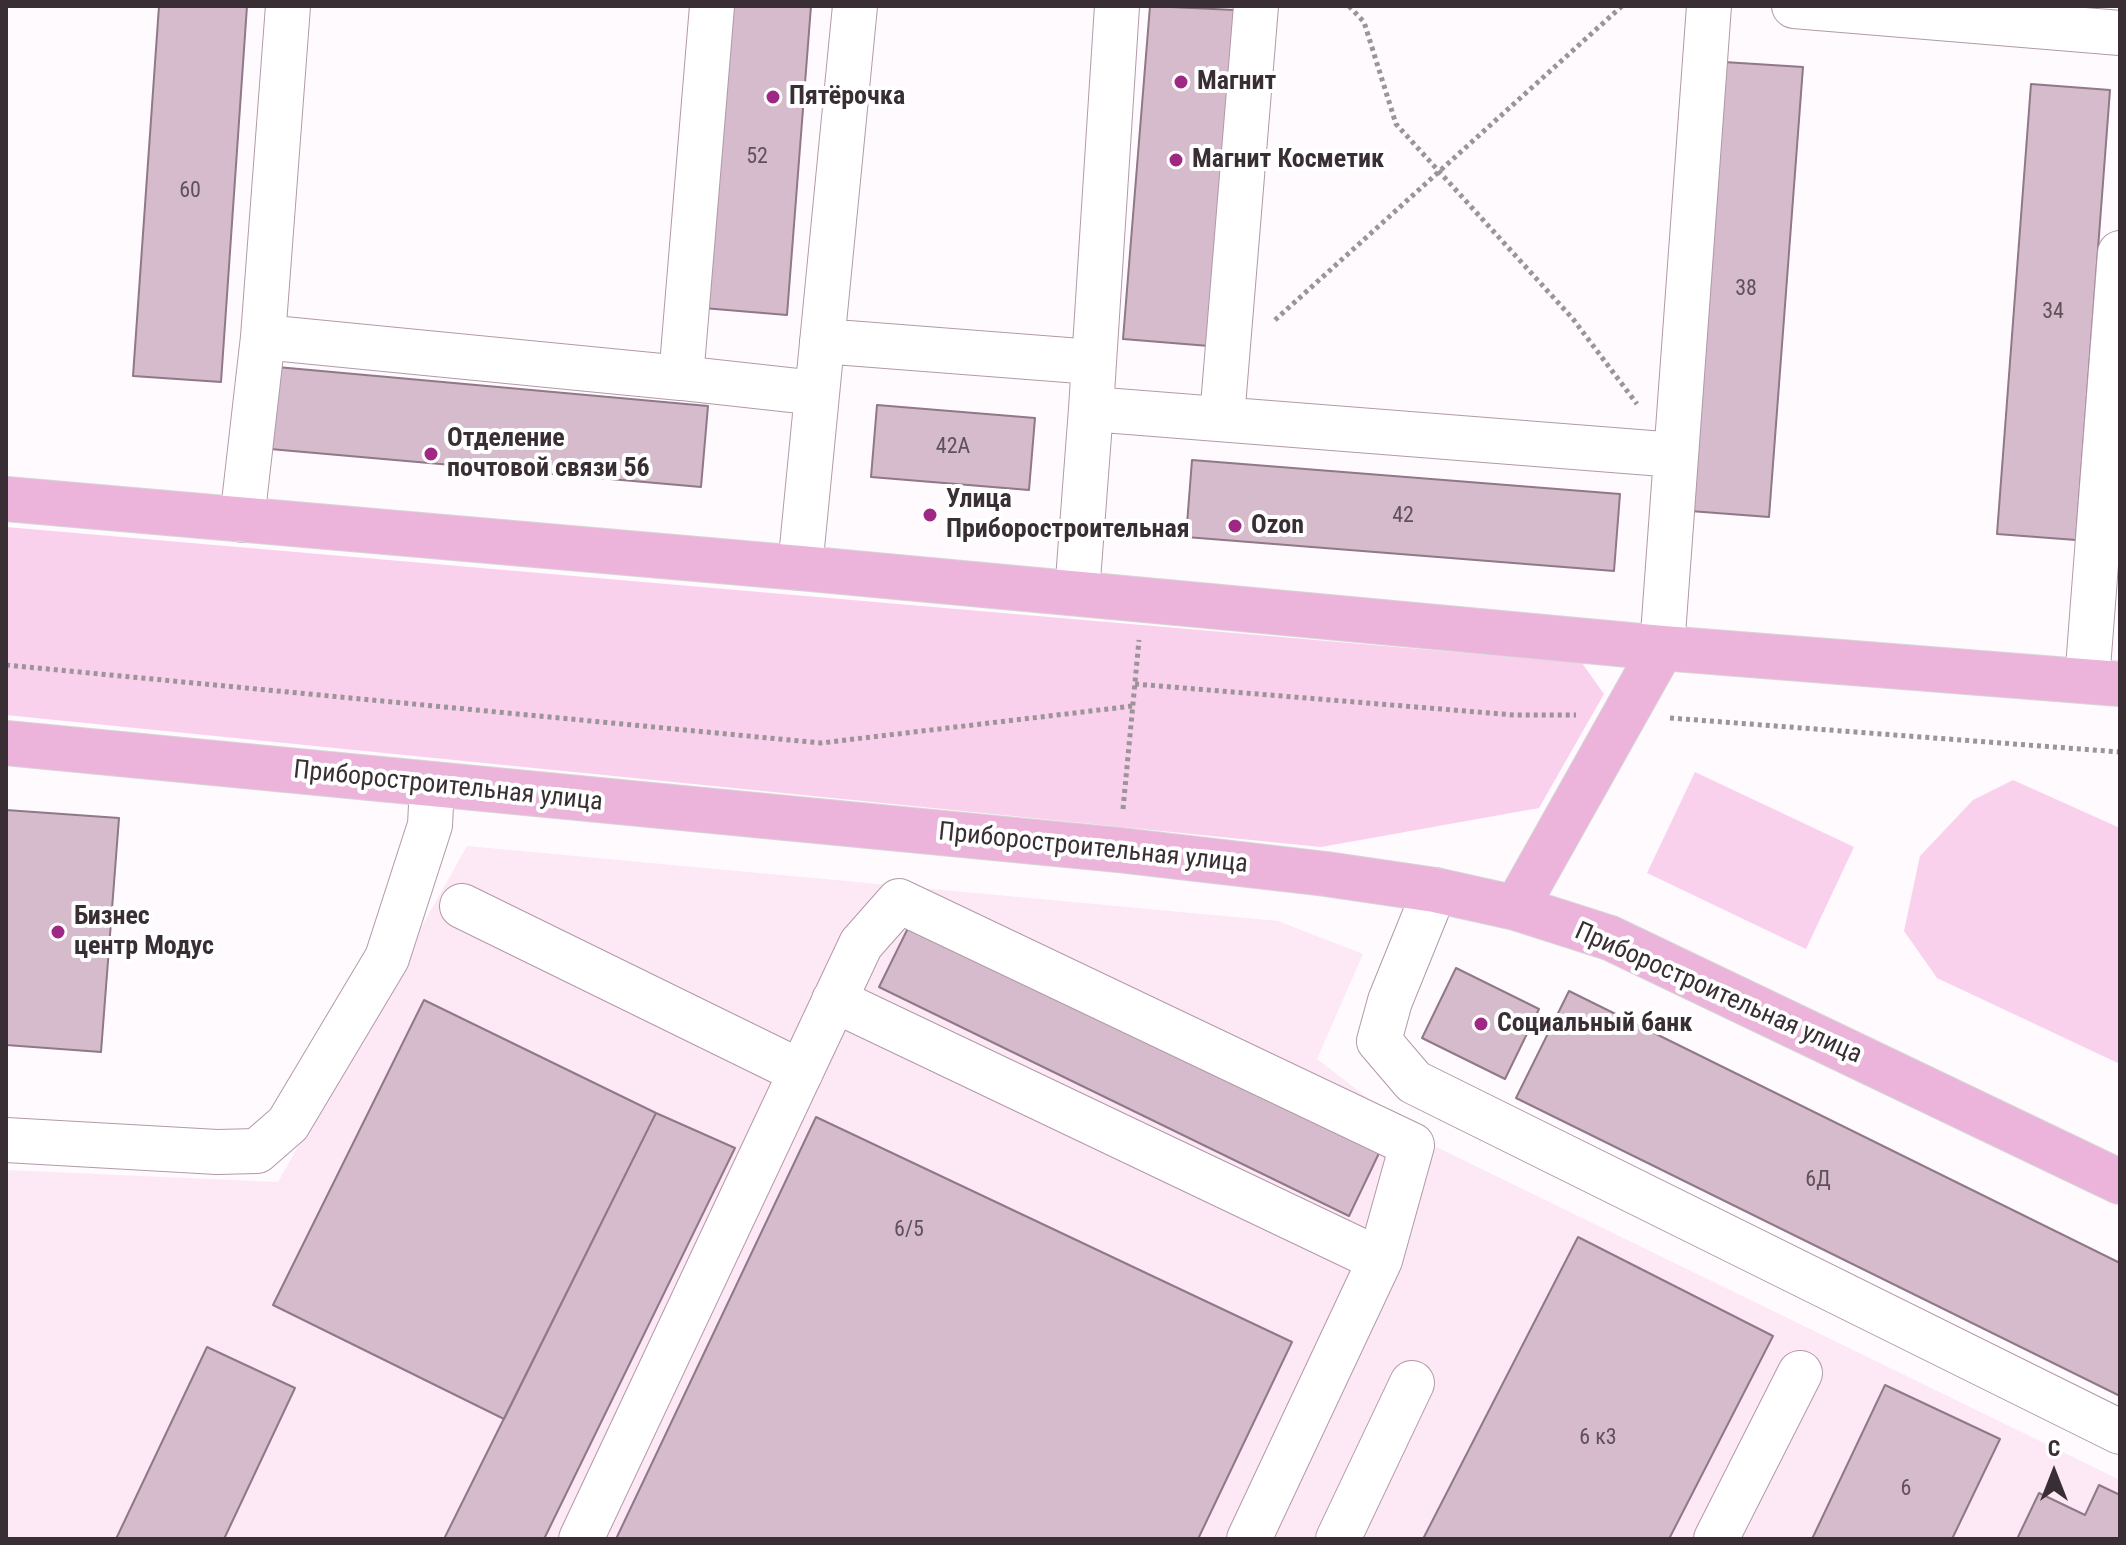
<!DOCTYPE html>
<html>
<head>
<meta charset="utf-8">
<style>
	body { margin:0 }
	#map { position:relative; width:2126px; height:1545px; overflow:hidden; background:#fffafd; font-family:"Roboto Condensed",sans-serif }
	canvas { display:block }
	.frame { position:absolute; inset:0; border:8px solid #382e34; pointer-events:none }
	.north { position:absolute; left:2014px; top:1433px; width:80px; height:80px; -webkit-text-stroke:6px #fff; paint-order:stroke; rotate:0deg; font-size:22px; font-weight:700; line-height:32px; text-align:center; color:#382e34 }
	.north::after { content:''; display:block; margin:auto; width:28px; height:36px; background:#382e34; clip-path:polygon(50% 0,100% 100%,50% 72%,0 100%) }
</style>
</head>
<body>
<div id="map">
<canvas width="2126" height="1545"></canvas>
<div class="frame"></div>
<div class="north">С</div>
</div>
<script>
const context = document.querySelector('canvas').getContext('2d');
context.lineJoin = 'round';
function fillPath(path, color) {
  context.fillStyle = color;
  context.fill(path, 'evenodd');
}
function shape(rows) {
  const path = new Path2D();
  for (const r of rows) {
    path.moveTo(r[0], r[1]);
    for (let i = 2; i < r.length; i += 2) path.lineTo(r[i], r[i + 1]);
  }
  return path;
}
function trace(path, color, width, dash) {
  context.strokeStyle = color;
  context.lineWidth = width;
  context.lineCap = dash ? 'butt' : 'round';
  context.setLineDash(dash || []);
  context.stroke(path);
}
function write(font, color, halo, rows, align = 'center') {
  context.font = font + ' "Roboto Condensed",sans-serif';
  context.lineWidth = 8;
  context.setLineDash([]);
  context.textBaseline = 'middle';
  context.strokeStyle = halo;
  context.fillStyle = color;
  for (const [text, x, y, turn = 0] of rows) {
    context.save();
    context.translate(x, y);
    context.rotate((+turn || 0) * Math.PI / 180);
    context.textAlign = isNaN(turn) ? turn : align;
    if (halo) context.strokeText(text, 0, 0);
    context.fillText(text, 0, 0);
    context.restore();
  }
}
fillPath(shape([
	[467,846,1278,921,1363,954,1317,1059,1422,1140,2120,1480,2120,1539,6,1539,6,1170,278,1182]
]), '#fde8f5');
fillPath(shape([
	[6,527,1582,663,1604,694,1539,808,1321,847,6,715],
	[1695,772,1854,847,1806,949,1647,873],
	[2013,780,2120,828,2120,1064,1937,978,1904,931,1920,856,1973,800]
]), '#fad1ec');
const building = shape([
	[159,6,247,6,221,382,133,376,159,6],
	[727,6,811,6,787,315,703,308,727,6],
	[1150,6,1235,10,1209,346,1123,339,1150,6],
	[1724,62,1803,67,1769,517,1690,511,1724,62],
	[2031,84,2110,90,2076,540,1997,534,2031,84],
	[277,367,708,406,701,487,270,449,277,367],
	[877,405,1035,418,1029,490,871,477,877,405],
	[1192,460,1620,494,1614,571,1186,537,1192,460],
	[6,810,119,818,101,1052,6,1045,6,810],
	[912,920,1381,1149,1349,1216,879,987,912,920],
	[1456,968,1539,1009,1505,1079,1422,1038,1456,968],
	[1569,991,2120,1263,2120,1396,1516,1098,1569,991],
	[424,1000,656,1113,504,1419,273,1305,424,1000],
	[656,1113,735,1148,544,1539,444,1539,656,1113],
	[816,1117,1292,1342,1198,1539,616,1539,816,1117],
	[1578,1237,1773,1336,1669,1539,1423,1539,1578,1237],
	[207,1347,295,1388,224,1539,116,1539,207,1347],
	[1885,1385,2000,1439,1952,1539,1812,1539,1885,1385],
	[2099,1485,2120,1495,2120,1539,2017,1539,2039,1493,2085,1515,2099,1485]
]);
fillPath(building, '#d5bbcc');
trace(building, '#8f7887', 2);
const minor = shape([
	[1794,6,2120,33],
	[263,337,681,378,712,6],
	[822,341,1093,362],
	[681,378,817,393],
	[1091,409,1676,455],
	[1222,418,1256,6],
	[242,520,263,337,288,6],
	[800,568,855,6],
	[1077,593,1091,409,1117,6],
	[1662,648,1709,6],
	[2087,681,2120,253],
	[1435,890,1390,1001,1379,1041,1414,1082,2120,1432],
	[462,906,801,1072],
	[834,1000,1380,1260],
	[6,1140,217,1152,257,1151,288,1124,387,958,430,825,432,786],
	[581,1539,861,944,899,901,1412,1145,1380,1260,1249,1539],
	[1338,1539,1412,1383],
	[1716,1539,1800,1373]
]);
const major = shape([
	[6,499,800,568,1662,648,2120,684],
	[6,743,1119,850,1326,874,1435,890,1516,908,1610,938,2120,1182],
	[1516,908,1662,648]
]);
trace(minor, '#b299a9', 46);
trace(major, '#d7d5d6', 46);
trace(shape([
	[1349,6,1364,22,1396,124,1573,319,1637,404],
	[1275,320,1622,6],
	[6,665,821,743,1133,706],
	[1135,684,1514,715,1576,715],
	[1670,718,2120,752],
	[1123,809,1139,640]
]), '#9b9498', 5, [4, 4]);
trace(minor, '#fff', 44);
trace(major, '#ecb3db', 44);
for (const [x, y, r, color] of [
	[1181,82,8,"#9e2883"],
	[773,97,8,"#9e2883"],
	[1176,160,8,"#9e2883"],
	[431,454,8,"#9e2883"],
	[930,515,8,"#9e2883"],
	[1235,526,8,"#9e2883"],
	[58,932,8,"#9e2883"],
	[1481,1024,8,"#9e2883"]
]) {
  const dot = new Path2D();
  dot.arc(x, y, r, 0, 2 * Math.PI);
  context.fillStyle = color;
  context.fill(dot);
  trace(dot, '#fff', 3);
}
write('22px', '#5f515a', null, [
	["52",757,157],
	["60",190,191],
	["38",1746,289],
	["34",2053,312],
	["42А",953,447],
	["42",1403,516],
	["6Д",1818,1180],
	["6/5",909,1230],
	["6 к3",1598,1438],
	["6",1906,1489]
]);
write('bold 26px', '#382e34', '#fff', [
	["Магнит",1197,82],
	["Пятёрочка",789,97],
	["Магнит Косметик",1192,160],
	["Отделение",447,439],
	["почтовой связи 56",447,469],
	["Улица",946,500],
	["Приборостроительная",946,530],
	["Ozon",1251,526],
	["Бизнес",74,917],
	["центр Модус",74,947],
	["Социальный банк",1497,1024]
], 'left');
write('26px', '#382e34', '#fff', [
	["Приборостроительная улица",448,787,6],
	["Приборостроительная улица",1093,849,6],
	["Приборостроительная улица",1718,994,24]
]);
</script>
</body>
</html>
